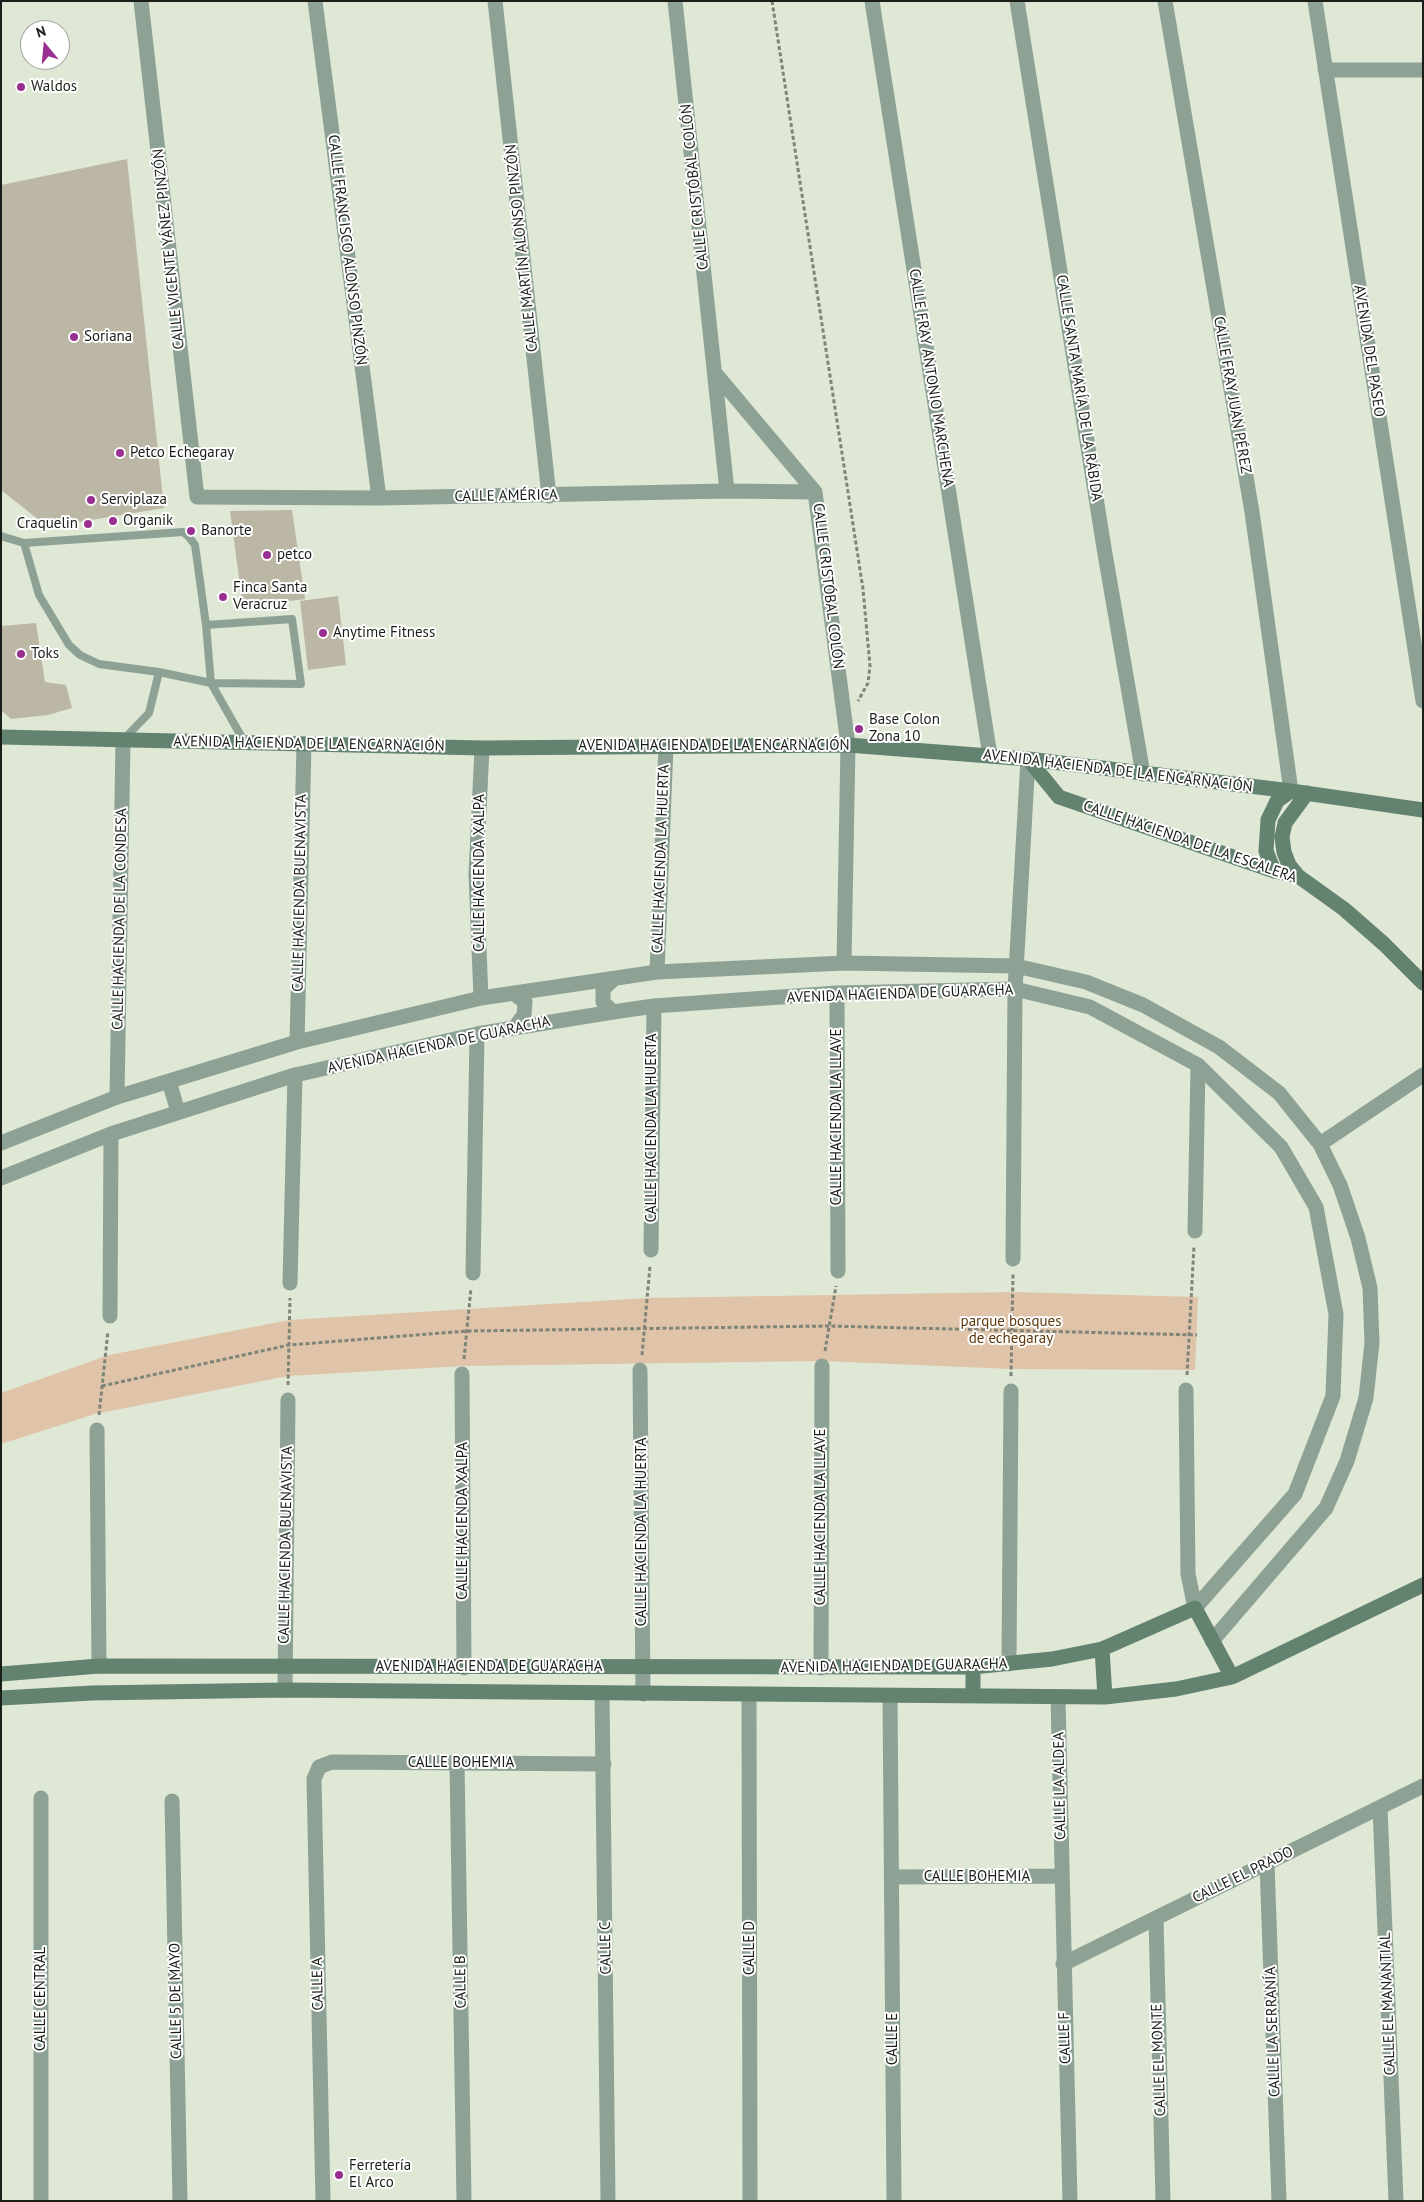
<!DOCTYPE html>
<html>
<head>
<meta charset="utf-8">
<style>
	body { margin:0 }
	#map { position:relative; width:1424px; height:2202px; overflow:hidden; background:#dfe7d5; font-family:"PT Sans",sans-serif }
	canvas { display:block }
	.frame { position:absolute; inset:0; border:2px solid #1b1e18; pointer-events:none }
	.north { position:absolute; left:20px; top:20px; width:50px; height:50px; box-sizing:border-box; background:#fff; border:1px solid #a4a5a3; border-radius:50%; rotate:343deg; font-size:14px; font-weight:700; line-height:20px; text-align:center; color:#1b1e18 }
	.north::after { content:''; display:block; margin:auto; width:18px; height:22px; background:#992f91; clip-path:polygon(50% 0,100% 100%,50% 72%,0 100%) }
</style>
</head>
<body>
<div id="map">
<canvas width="1424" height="2202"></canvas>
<div class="frame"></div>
<div class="north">N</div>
</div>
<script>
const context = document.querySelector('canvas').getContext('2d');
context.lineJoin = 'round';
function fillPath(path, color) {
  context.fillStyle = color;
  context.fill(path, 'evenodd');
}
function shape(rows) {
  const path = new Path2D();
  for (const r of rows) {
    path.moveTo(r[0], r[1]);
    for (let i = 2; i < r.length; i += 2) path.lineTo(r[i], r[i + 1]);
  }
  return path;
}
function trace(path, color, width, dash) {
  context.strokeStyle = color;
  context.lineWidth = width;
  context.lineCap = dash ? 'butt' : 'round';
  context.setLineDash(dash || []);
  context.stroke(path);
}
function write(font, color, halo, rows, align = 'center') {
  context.font = font + ' "PT Sans",sans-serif';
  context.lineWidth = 4;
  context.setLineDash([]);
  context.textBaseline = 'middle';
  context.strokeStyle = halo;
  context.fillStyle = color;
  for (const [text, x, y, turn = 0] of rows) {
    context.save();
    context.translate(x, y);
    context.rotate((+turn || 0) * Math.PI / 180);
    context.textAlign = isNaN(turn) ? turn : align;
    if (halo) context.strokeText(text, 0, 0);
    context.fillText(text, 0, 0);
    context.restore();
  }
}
fillPath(shape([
	[1013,1292,1198,1297,1195,1370,1011,1369,823,1361,463,1366,288,1376,95,1414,1,1444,1,1393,109,1355,289,1320,647,1298]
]), '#e0c4a9');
fillPath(shape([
	[127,159,164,508,48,527,1,490,1,185],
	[292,510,305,599,243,607,230,511],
	[338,596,346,665,308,670,300,601],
	[36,623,45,682,66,685,72,708,48,715,11,719,1,710,1,626]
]), '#bcb7a5');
trace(shape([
	[772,1,863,589,870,666,868,683,858,701],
	[825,1351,836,1286],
	[642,1355,650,1266],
	[464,1359,471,1288],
	[1187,1375,1194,1246],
	[1011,1376,1013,1274],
	[288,1385,290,1298],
	[102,1386,289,1345,467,1331,829,1326,1197,1335],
	[99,1415,108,1331]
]), '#7e8478', 3, [4, 2.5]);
trace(shape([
	[1,536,24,543,183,532,189,537,195,545,206,625,211,683,245,743],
	[24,543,39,595,69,645,80,655,99,664,159,672,211,683,301,684,292,619,206,625],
	[124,739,149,713,159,672]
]), '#8da295', 8);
trace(shape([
	[141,1,197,497,379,498,727,491,815,492],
	[315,1,379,498],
	[495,1,549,496],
	[675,1,727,491],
	[872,1,990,756],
	[1017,1,1104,548,1143,774],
	[1165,1,1252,512,1291,791],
	[1315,1,1423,701],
	[1325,70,1423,70],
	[715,373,815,492,848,745,844,963],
	[657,972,666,746],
	[837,993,838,1271],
	[481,998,476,874,482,748],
	[613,1012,603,1002,603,989,614,979],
	[515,1027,524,1015,525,1002,516,995],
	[297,1042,304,744],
	[169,1081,178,1112],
	[117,1097,123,741],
	[1,1143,117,1097,297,1042,481,998,657,972,844,963,1016,966,1086,982,1143,1005,1219,1047,1279,1093,1320,1144,1340,1185,1358,1238,1370,1288,1372,1343,1366,1398,1347,1461,1326,1508,1212,1641],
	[1320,1144,1423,1075],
	[1,1178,111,1134,295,1075,477,1034,613,1012,654,1006,837,993,1015,989,1090,1007,1198,1065,1281,1147,1316,1207,1336,1314,1333,1396,1295,1494,1195,1608],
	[1195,1231,1198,1065],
	[651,1250,654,1006],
	[1013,1259,1015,989,1028,759],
	[473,1273,477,1034],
	[290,1283,295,1075],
	[110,1316,111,1134],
	[640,1370,643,1694],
	[462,1374,464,1668],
	[1186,1390,1188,1574,1195,1608],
	[97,1430,99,1666],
	[1009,1664,1011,1391],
	[821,1668,822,1366],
	[285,1690,288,1400],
	[602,1694,608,2201],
	[749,1694,750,2201],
	[890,1696,894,2201],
	[1058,1697,1070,2201],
	[457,1763,464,2201],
	[41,1798,41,2201],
	[172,1801,180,2201],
	[1380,1808,1396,2201],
	[1267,1864,1279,2201],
	[892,1877,1061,1876],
	[1156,1919,1163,2201],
	[1063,1964,1423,1786],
	[323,2201,314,1779,319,1767,332,1762,604,1764]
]), '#8da295', 15);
trace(shape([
	[1,737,482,748,848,745,1028,759,1291,791,1423,810],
	[1028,759,1059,797,1274,871,1298,876,1344,909,1384,944,1423,983],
	[1274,871,1266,851,1268,820,1277,801,1291,791],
	[1298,876,1289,865,1284,852,1282,837,1285,823,1307,793],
	[1102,1649,1105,1697],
	[1,1674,99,1666,973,1667,1052,1659,1102,1649,1195,1608,1232,1677],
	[973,1696,973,1667],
	[1,1698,92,1693,285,1690,1105,1697,1176,1689,1232,1677,1423,1585]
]), '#638370', 15);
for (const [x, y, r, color] of [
	[21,87,5,"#992f91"],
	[74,337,5,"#992f91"],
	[120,453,5,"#992f91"],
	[91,500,5,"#992f91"],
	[113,521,5,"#992f91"],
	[88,524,5,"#992f91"],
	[191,531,5,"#992f91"],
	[267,555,5,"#992f91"],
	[223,597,5,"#992f91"],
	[323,633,5,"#992f91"],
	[21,654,5,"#992f91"],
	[859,729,5,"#992f91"],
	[339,2175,5,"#992f91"]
]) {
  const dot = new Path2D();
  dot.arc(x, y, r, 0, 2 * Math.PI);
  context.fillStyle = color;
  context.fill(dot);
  trace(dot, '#fff', 2);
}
write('15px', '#1b1e18', '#fff', [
	["Waldos",31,87],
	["Soriana",84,337],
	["Petco Echegaray",130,453],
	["Serviplaza",101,500],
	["Organik",123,521],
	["Craquelin",78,524,"right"],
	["Banorte",201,531],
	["petco",277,555],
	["Finca Santa",233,588],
	["Veracruz",233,605],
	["Anytime Fitness",333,633],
	["Toks",31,654],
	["Base Colon",869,720],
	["Zona 10",869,737],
	["Ferretería",349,2166],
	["El Arco",349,2183]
], 'left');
write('15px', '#1b1e18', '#fff', [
	["CALLE CRISTÓBAL COLÓN",695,187,-96],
	["CALLE MARTÍN ALONSO PINZÓN",522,248,-96],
	["CALLE VICENTE YÁÑEZ PINZÓN",169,249,-96],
	["CALLE FRANCISCO ALONSO PINZÓN",347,250,83],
	["AVENIDA DEL PASEO",1369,351,81],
	["CALLE FRAY ANTONIO MARCHENA",931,378,81],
	["CALLE SANTA MARÍA DE LA RÁBIDA",1079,388,81],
	["CALLE FRAY JUAN PÉREZ",1232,395,80],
	["CALLE AMÉRICA",506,496,-1],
	["CALLE CRISTÓBAL COLÓN",828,586,83],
	["AVENIDA HACIENDA DE LA ENCARNACIÓN",309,744,1],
	["AVENIDA HACIENDA DE LA ENCARNACIÓN",714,746],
	["AVENIDA HACIENDA DE LA ENCARNACIÓN",1118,771,7],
	["CALLE HACIENDA DE LA ESCALERA",1190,842,19],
	["CALLE HACIENDA LA HUERTA",661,859,-88],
	["CALLE HACIENDA XALPA",480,873,-90],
	["CALLE HACIENDA BUENAVISTA",300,893,-89],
	["CALLE HACIENDA DE LA CONDESA",120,919,-89],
	["AVENIDA HACIENDA DE GUARACHA",900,994,-2],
	["AVENIDA HACIENDA DE GUARACHA",439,1045,-12],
	["CALLE HACIENDA LA LLAVE",837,1117,-90],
	["CALLE HACIENDA LA HUERTA",652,1128,-90],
	["CALLE HACIENDA LA LLAVE",821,1517,-90],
	["CALLE HACIENDA XALPA",463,1521,-90],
	["CALLE HACIENDA LA HUERTA",642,1532,-90],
	["CALLE HACIENDA BUENAVISTA",286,1545,-89],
	["AVENIDA HACIENDA DE GUARACHA",894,1666,-1],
	["AVENIDA HACIENDA DE GUARACHA",489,1667],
	["CALLE BOHEMIA",461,1763],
	["CALLE LA ALDEA",1060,1786,-91],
	["CALLE EL PRADO",1243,1875,-26],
	["CALLE BOHEMIA",977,1877],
	["CALLE C",606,1948,-91],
	["CALLE D",750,1948,-90],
	["CALLE B",461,1982,-91],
	["CALLE A",318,1984,-91],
	["CALLE CENTRAL",41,1999,-90],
	["CALLE 5 DE MAYO",176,2001,-91],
	["CALLE EL MANANTIAL",1388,2004,-92],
	["CALLE LA SERRANÍA",1273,2032,-92],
	["CALLE F",1065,2038,-92],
	["CALLE E",893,2039,-90],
	["CALLE EL MONTE",1159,2060,-92]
]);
write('15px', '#5f380b', '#fff', [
	["parque bosques",1011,1322],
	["de echegaray",1011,1339]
]);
</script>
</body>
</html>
